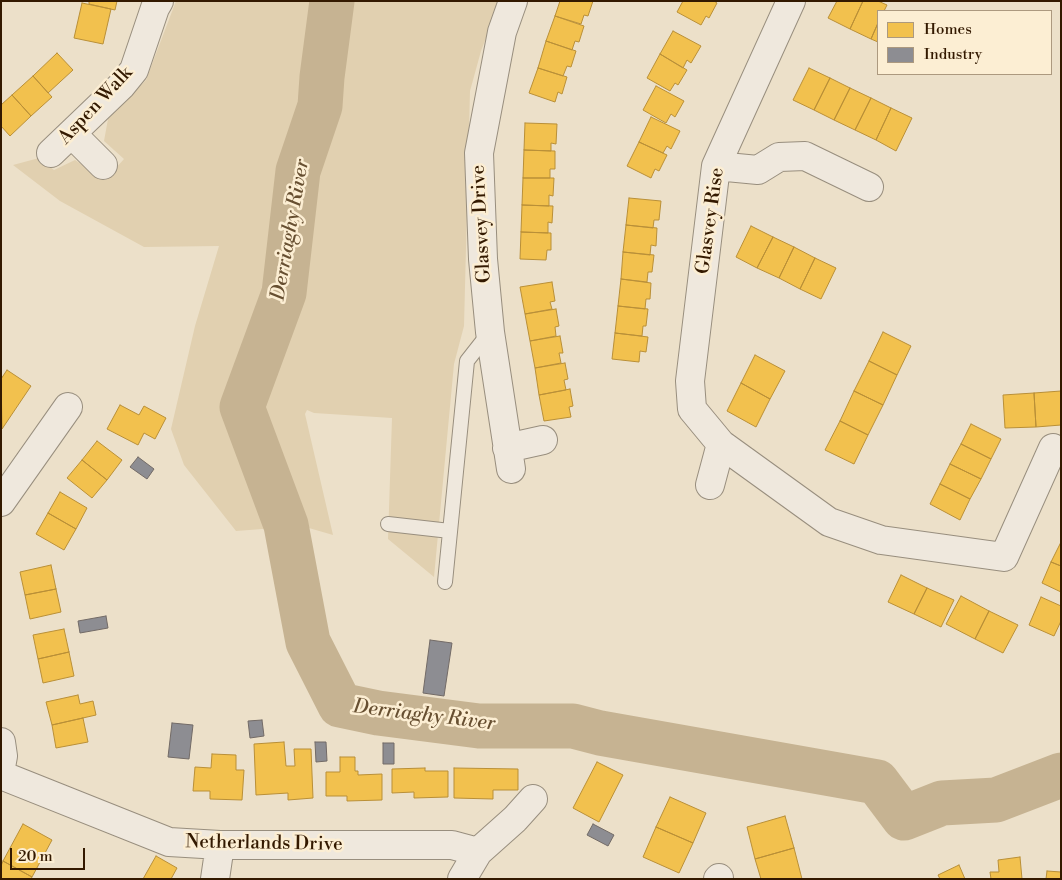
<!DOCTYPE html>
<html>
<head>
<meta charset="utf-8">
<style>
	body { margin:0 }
	#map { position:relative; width:1062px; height:880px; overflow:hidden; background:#ece0c9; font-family:"Libre Bodoni",serif }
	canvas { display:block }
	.frame { position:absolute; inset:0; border:2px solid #331900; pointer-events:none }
	.legend { position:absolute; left:877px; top:10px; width:175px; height:65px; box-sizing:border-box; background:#fceed3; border:1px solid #ac997f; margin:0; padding:6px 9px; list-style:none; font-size:15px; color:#331900 }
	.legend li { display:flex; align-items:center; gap:10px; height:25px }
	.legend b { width:25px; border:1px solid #ac997f }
	.scale { position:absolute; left:10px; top:848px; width:75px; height:22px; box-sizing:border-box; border:2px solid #331900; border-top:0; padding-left:6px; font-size:15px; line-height:18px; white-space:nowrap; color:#331900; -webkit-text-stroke:4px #fceed3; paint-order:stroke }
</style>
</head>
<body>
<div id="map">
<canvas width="1062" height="880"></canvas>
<div class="frame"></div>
<ul class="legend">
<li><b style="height:14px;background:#f2c14e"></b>Homes</li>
<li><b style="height:14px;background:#8d8d92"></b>Industry</li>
</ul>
<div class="scale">20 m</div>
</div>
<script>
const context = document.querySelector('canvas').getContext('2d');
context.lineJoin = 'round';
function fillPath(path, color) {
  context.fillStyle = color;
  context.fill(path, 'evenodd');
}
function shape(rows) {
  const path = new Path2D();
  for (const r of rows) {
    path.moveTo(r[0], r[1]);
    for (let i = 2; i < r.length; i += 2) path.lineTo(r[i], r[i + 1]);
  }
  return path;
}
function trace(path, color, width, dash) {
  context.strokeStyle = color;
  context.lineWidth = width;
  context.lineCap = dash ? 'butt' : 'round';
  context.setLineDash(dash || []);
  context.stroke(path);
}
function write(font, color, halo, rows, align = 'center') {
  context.font = font + ' "Libre Bodoni",serif';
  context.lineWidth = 5;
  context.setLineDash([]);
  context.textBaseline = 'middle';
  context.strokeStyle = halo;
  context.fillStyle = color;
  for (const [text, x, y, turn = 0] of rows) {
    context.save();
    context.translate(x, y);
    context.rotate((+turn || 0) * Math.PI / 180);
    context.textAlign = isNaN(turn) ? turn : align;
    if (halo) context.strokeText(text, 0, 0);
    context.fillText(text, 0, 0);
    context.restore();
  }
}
fillPath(shape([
	[176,1,500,1,481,51,470,91,464,326,454,364,434,577,388,539,392,418,314,413,307,410,305,414,333,535,302,526,236,531,184,465,171,429,195,326,219,246,144,247,60,201,13,165,39,158,54,170,75,160,105,180,124,159,104,141,108,119,146,80]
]), '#e1d0b0');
const homes = shape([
	[89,1,117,1,115,10,89,4,89,1],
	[560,1,593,1,588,16,584,15,581,24,555,16,560,1],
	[683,1,714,1,717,3,709,18,706,16,701,25,677,12,683,1],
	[837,1,863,1,850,29,828,18,837,1],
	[863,1,878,1,887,5,884,11,878,11,878,23,871,39,850,29,863,1],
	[82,3,111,9,103,44,74,38,82,3],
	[555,16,584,26,579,42,575,41,572,50,546,41,555,16],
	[878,23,878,42,871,39,878,23],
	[673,31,701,46,691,63,687,60,683,68,660,54,673,31],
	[546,41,576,51,571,67,567,66,563,76,538,68,546,41],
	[57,53,73,70,48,93,33,76,57,53],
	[660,54,687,70,678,85,675,83,670,91,647,78,660,54],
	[538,68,567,77,562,94,558,92,555,102,529,93,538,68],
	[809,68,830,78,814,110,793,100,809,68],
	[33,76,52,97,31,116,12,95,33,76],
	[830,78,850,88,834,120,814,110,830,78],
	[656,86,684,101,675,117,671,114,666,123,643,110,656,86],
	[850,88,871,98,855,130,834,120,850,88],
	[12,95,31,116,10,136,1,126,1,105,12,95],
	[871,98,891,108,876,140,855,130,871,98],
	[891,108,912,118,896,151,876,140,891,108],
	[651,117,680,131,671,149,667,146,663,153,639,142,651,117],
	[525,123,557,124,556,144,551,143,551,151,524,150,525,123],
	[639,142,667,155,659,171,655,169,651,178,627,166,639,142],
	[524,150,555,151,555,169,550,169,550,178,523,178,524,150],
	[523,178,554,178,553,196,549,195,549,206,522,205,523,178],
	[629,198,661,201,659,220,654,220,653,228,626,225,629,198],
	[522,205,553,206,552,223,548,222,548,233,521,232,522,205],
	[626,225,657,228,656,246,651,245,650,255,623,252,626,225],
	[751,226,773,237,757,268,736,257,751,226],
	[521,232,551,233,551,250,547,250,546,260,520,259,521,232],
	[773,237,794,247,779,278,757,268,773,237],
	[794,247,815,258,800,289,779,278,794,247],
	[623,252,654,255,652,272,648,272,647,282,621,279,623,252],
	[815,258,836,268,821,299,800,289,815,258],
	[621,279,651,283,650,299,646,299,645,309,618,306,621,279],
	[552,282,555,301,550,302,552,309,525,314,520,287,552,282],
	[618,306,648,309,646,326,643,326,642,336,615,333,618,306],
	[556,309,559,326,555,327,556,336,530,341,525,314,556,309],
	[883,332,911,346,897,375,869,361,883,332],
	[615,333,648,337,646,352,640,351,639,362,612,359,615,333],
	[560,336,563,353,559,353,561,363,535,368,530,341,560,336],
	[755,355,785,371,770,399,741,383,755,355],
	[869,361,897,375,883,405,854,391,869,361],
	[565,363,568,379,564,380,566,390,539,395,535,368,565,363],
	[7,370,31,386,2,429,1,379,7,370],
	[741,383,770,399,756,427,727,411,741,383],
	[570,389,573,406,569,407,571,417,544,421,539,395,570,389],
	[854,391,883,405,868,435,840,421,854,391],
	[1061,391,1061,425,1036,427,1034,393,1061,391],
	[1034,393,1036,427,1005,428,1003,395,1034,393],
	[120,405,139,415,144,406,166,418,155,439,144,433,138,445,107,429,120,405],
	[840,421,868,435,854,464,825,450,840,421],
	[971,424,1001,439,991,459,961,444,971,424],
	[97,441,122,460,107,480,82,460,97,441],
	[961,444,991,459,981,479,950,464,961,444],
	[82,460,107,480,92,498,67,478,82,460],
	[950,464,981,479,970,499,940,484,950,464],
	[940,484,970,499,960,520,930,504,940,484],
	[60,492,87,508,76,529,48,513,60,492],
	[48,513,76,529,64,550,36,534,48,513],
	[1061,542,1061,566,1051,562,1061,542],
	[1051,562,1061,566,1061,592,1042,583,1051,562],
	[51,565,56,589,25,595,20,572,51,565],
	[901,575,927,588,914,614,888,602,901,575],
	[927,588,954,600,941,627,914,614,927,588],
	[56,589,61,612,30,619,25,595,56,589],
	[961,596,989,611,975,639,946,624,961,596],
	[1041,597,1061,606,1061,621,1054,636,1029,625,1041,597],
	[989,611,1018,625,1003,653,975,639,989,611],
	[64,629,69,652,38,659,33,635,64,629],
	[69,652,74,676,43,683,38,659,69,652],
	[78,695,80,704,93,701,96,715,52,725,46,702,78,695],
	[83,718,88,742,56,748,52,725,83,718],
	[284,742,286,766,295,766,294,749,311,749,313,798,288,800,288,793,256,795,254,744,284,742],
	[212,754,236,755,236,770,244,770,242,800,210,799,210,791,193,791,195,767,211,768,212,754],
	[340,757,355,757,355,771,358,771,358,775,382,774,382,800,347,801,347,796,326,796,326,772,340,772,340,757],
	[597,762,623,775,599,822,573,808,597,762],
	[425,768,425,771,448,771,448,797,414,798,414,792,392,793,392,769,425,768],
	[454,768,518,769,518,790,493,790,493,799,454,798,454,768],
	[670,797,706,813,693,843,656,827,670,797],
	[785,816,794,848,755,859,747,827,785,816],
	[23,824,52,840,32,877,3,861,23,824],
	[656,827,693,843,679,873,643,857,656,827],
	[794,848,802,879,761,879,755,859,794,848],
	[156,856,177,868,171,879,143,879,156,856],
	[1020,857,1022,879,991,879,990,872,999,872,998,860,1020,857],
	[3,861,32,877,31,879,1,879,1,866,3,861],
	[959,865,965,879,940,879,938,875,959,865],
	[1047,871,1061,872,1061,879,1046,879,1047,871]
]);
fillPath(homes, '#f2c14e');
trace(homes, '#b98f37', 1);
const industry = shape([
	[138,457,154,469,147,479,130,467,138,457],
	[106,616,108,628,80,633,78,621,106,616],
	[430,640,452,643,444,696,423,693,430,640],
	[262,720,264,736,250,738,248,721,262,720],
	[172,723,193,725,189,759,168,757,172,723],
	[315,742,326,742,327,761,316,762,315,742],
	[383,743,394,743,394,764,383,764,383,743],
	[593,824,614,835,608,846,587,835,593,824]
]);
fillPath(industry, '#8d8d92');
trace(industry, '#726a66', 1);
trace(shape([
	[332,1,322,77,320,106,298,171,284,293,242,407,286,525,308,642,340,705,378,713,479,726,573,726,600,733,877,782,904,818,942,803,996,800,1061,775]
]), '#c6b392', 45);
const lane = shape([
	[388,524,450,531],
	[445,582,467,361,489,333]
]);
const street = shape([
	[791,1,716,166,690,381,692,409,721,444,829,522,881,540,1004,557,1053,448],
	[72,134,103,165],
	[51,153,121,86,134,70,155,8,159,1],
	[716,166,758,170,779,157,805,156,869,187],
	[507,448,543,440],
	[511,469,490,332,483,259,479,153,502,32,513,1],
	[710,485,721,444],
	[1,502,68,407],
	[1,742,3,756,1,767],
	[1,775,169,842,220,845,452,845,478,852],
	[215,879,220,845],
	[462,879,478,852,515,819,533,799],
	[718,879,719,878]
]);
trace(lane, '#988e7e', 16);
trace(street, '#988e7e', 30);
trace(lane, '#efe8dd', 14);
trace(street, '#efe8dd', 28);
write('19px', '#331900', '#fceed3', [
	["Aspen Walk",96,106,-47],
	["Glasvey Rise",711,221,-82],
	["Glasvey Drive",482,224,-93],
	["Netherlands Drive",264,844,1]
]);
write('italic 20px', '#674f31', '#fceed3', [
	["Derriaghy River",291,230,-80],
	["Derriaghy River",424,716,7]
]);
</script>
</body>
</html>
